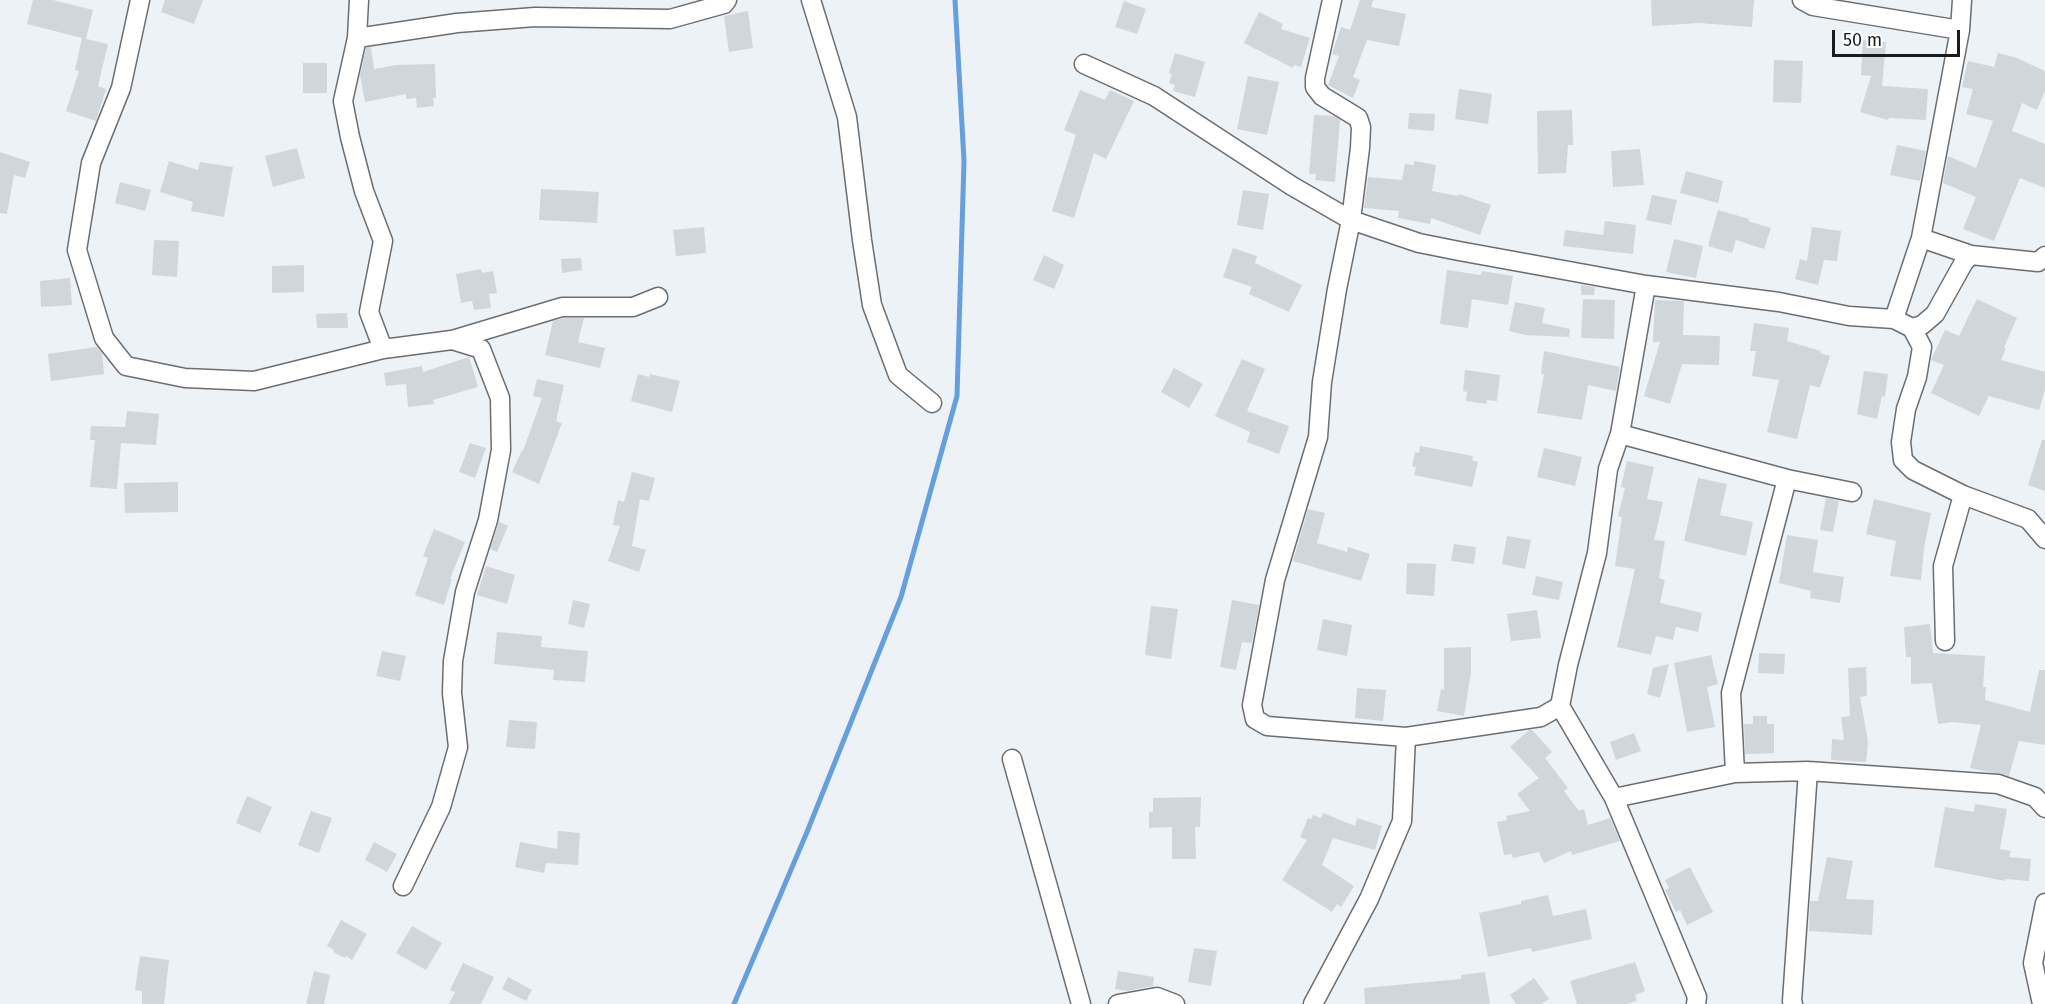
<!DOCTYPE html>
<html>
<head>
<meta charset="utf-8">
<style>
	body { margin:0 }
	#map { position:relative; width:2045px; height:1004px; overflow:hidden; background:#edf2f7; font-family:"Fira Sans",sans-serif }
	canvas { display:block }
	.scale { position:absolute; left:1832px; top:30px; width:128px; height:27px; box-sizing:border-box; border:3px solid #1a1c1e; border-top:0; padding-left:8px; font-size:18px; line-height:21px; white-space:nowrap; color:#1a1c1e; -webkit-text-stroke:4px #fefefe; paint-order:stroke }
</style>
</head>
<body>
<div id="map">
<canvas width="2045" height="1004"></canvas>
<div class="scale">50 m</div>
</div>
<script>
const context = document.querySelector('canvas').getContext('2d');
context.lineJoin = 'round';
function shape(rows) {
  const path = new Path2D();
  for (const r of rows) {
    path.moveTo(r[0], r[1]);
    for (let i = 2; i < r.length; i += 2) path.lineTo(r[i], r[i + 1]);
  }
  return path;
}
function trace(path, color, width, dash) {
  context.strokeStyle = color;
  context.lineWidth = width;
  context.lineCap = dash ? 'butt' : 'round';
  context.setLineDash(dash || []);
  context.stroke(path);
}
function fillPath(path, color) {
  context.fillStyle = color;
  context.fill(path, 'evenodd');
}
trace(shape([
	[734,1004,807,832,901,597,957,396,964,161,955,0]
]), '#659fdd', 5);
fillPath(shape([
	[33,0,53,0,93,10,86,39,27,24],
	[165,0,203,0,194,24,161,12],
	[1360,0,1373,0,1371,7,1406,14,1399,46,1367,40,1353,77,1360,80,1353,98,1328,85,1339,56,1332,54,1341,27,1350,30],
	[1651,0,1754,0,1752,27,1699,23,1652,26],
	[1124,1,1146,9,1137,34,1115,27],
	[748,11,753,48,729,52,724,16],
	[1259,12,1283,24,1281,29,1310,38,1301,67,1294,65,1293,68,1244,43],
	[82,38,108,44,98,86,106,89,96,121,66,111,79,71,75,70],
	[1863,40,1886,42,1882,86,1928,89,1926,120,1889,118,1888,120,1860,112,1871,76,1861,75],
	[371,47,374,69,396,65,435,64,436,98,433,98,434,106,417,108,416,98,406,99,406,94,365,102,360,75,366,48],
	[1175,53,1205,62,1195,97,1173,91,1175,85,1169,83,1172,74,1169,73],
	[1998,53,2017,58,2045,71,2045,91,2037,110,2022,103,2012,131,2045,144,2045,188,2020,178,1994,241,1963,229,1976,197,1943,183,1948,156,1976,168,1993,121,1966,114,1973,89,1962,87,1968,61,1994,67],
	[1774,60,1803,61,1801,103,1773,102],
	[303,63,327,63,327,93,303,93],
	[1248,76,1279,82,1267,135,1237,129],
	[1459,89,1492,94,1488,124,1455,119],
	[1080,90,1105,100,1110,90,1134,101,1106,159,1094,153,1074,218,1052,211,1076,135,1064,130],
	[1572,110,1573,145,1568,145,1566,173,1538,174,1537,111],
	[1409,113,1435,114,1434,131,1408,129],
	[1314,115,1334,116,1340,120,1335,182,1315,180,1316,174,1309,174],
	[1897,145,1926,151,1920,181,1890,175],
	[297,148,305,178,273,187,265,156],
	[1640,149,1644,185,1613,187,1611,151],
	[0,152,30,162,25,178,14,175,7,214,0,213],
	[169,161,198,170,200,162,233,167,224,217,191,211,193,202,160,192],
	[1414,161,1436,165,1432,191,1458,196,1459,194,1491,205,1480,235,1431,218,1430,224,1398,218,1399,211,1364,208,1368,177,1402,180,1405,164,1414,165],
	[1686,171,1723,181,1718,203,1680,193],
	[120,182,151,190,145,211,115,203],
	[541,189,599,192,597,223,539,220],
	[1243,190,1269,194,1263,230,1237,225],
	[1652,195,1677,200,1671,225,1646,220],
	[1718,210,1749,219,1748,221,1771,228,1764,249,1736,240,1732,253,1708,246],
	[1605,221,1636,225,1633,254,1563,246,1565,230,1603,235],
	[704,227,706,253,676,256,673,230],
	[1812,227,1841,231,1837,261,1824,260,1818,285,1795,279,1800,259,1807,261],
	[1674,239,1703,246,1696,278,1666,272],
	[154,240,179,241,177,277,152,275],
	[1233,248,1257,256,1255,263,1302,285,1289,312,1249,294,1252,287,1223,277],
	[1044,255,1064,265,1054,289,1033,280],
	[581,258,582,270,562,273,561,259],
	[304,265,304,292,272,293,272,266],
	[481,269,482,273,493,271,497,293,489,294,491,308,474,310,472,301,461,303,456,274],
	[1447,270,1481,275,1482,271,1513,276,1508,305,1472,299,1468,328,1440,324],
	[70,278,72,305,41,307,40,281],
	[1581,285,1595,287,1594,295,1581,295],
	[1583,299,1615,300,1614,339,1581,338],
	[1977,299,2017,318,2004,347,2006,348,2001,360,2045,372,2045,389,2039,410,1989,396,1979,416,1931,393,1944,365,1931,360,1945,330,1959,336],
	[1655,300,1684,301,1683,335,1720,336,1719,365,1682,364,1670,404,1644,396,1660,342,1653,342],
	[1515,302,1545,308,1542,323,1570,329,1569,337,1525,335,1509,331],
	[347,313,348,328,317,328,316,314],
	[564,318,584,318,578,342,605,348,600,368,545,355,553,321],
	[1754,323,1789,328,1787,341,1821,351,1820,353,1830,356,1820,388,1810,385,1797,439,1767,432,1779,380,1752,376,1756,351,1750,351],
	[97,347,102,353,104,374,51,381,48,354],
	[1544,351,1620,367,1616,391,1588,385,1582,420,1537,413,1544,374,1541,374],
	[469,357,478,387,433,400,434,404,408,407,406,384,386,386,384,373,422,366,423,372],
	[1242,359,1265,369,1247,411,1289,426,1279,454,1247,442,1250,432,1215,416],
	[1174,368,1203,384,1189,408,1161,392],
	[1465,370,1500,375,1497,401,1487,400,1486,404,1466,401,1467,392,1463,391],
	[1864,371,1888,374,1885,397,1882,396,1877,419,1857,414],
	[638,374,649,377,650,374,680,381,672,412,631,401],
	[537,379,564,385,556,421,562,423,539,484,512,472,522,450,523,451,542,398,533,396],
	[127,411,159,414,156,445,121,443,117,489,90,487,95,440,90,440,91,426,125,427],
	[2042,440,2045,440,2045,491,2028,485],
	[470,443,486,448,475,478,459,472],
	[1420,446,1473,456,1472,460,1478,462,1472,487,1414,475,1416,467,1412,466,1415,452,1419,453],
	[1544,448,1582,457,1575,486,1537,477],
	[1627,461,1654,467,1647,499,1663,502,1654,540,1665,541,1659,578,1665,580,1660,603,1702,613,1698,632,1676,627,1673,640,1656,636,1651,655,1617,647,1635,569,1615,566,1622,517,1618,516,1625,488,1621,487],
	[632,472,655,478,649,501,640,499,632,546,646,550,639,572,608,561,620,526,613,525,618,500,624,502],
	[1698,478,1727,484,1720,515,1753,522,1746,556,1684,541],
	[178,482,178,512,125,513,124,483],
	[1826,498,1839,501,1833,532,1820,530],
	[1874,499,1931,513,1924,548,1921,580,1890,576,1896,541,1866,534],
	[1308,509,1325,513,1317,543,1347,552,1348,547,1370,554,1361,581,1293,561],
	[499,522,508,526,497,552,490,549],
	[434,529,465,542,450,579,452,579,444,605,415,595,428,558,423,556],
	[1787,535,1818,540,1813,572,1844,577,1840,603,1810,598,1811,591,1779,583],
	[1507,536,1531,540,1525,569,1502,564],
	[1454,544,1476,547,1474,564,1451,561],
	[1407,563,1436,564,1434,596,1406,594],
	[486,566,515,575,507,604,477,595],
	[1536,576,1563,582,1559,600,1532,595],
	[573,600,590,604,584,628,568,624],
	[1232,600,1259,605,1252,643,1242,642,1236,670,1220,667],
	[1151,606,1178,609,1171,659,1145,655],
	[1537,610,1541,638,1511,641,1507,614],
	[1323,619,1352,625,1347,656,1317,650],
	[1930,624,1933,653,1985,656,1983,687,1986,687,1985,700,2030,712,2039,670,2045,670,2045,745,2019,741,2009,776,1970,768,1981,725,1954,722,1938,724,1932,683,1911,684,1911,657,1906,657,1904,627],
	[497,632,542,636,541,647,588,651,585,682,553,680,554,670,494,664],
	[1471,647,1471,672,1464,716,1437,711,1441,689,1444,690,1444,648],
	[382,651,406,656,400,681,376,676],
	[1759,653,1785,654,1784,674,1758,673],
	[1711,655,1718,684,1707,687,1715,727,1687,732,1674,663],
	[1669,664,1660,698,1647,694,1653,668],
	[1866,667,1867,696,1860,697,1868,741,1866,762,1831,760,1832,739,1844,740,1841,717,1850,716,1848,668],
	[1357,688,1386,690,1383,721,1355,718],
	[1753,716,1767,716,1767,724,1774,724,1774,753,1745,754,1744,724,1753,724],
	[509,720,537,722,535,749,506,747],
	[1529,730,1532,730,1552,752,1545,758,1568,788,1564,791,1579,811,1584,809,1588,825,1610,818,1620,841,1572,855,1571,851,1544,863,1539,852,1513,858,1512,854,1504,855,1497,822,1507,820,1506,816,1530,811,1517,794,1539,778,1510,747],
	[1634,733,1641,751,1616,760,1610,742],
	[247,796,272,807,260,833,236,823],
	[1201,797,1200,827,1195,827,1196,859,1172,859,1172,827,1149,828,1149,812,1153,812,1153,798],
	[1975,804,2007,809,2000,849,2011,851,2009,857,2031,859,2029,881,2005,879,2005,881,1934,867,1945,807,1974,812],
	[311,811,332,818,319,853,298,845],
	[1323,813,1355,826,1357,818,1382,826,1375,850,1333,838,1322,865,1354,886,1341,907,1337,904,1332,912,1282,880,1307,840,1300,837,1308,818,1311,819,1313,815,1321,818],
	[558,831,580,833,578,865,546,863,544,873,515,867,520,842,557,849],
	[374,842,397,854,387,872,365,860],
	[1827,857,1853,861,1846,899,1874,900,1872,935,1809,931,1810,901,1818,901],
	[1690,867,1713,912,1687,925,1680,910,1676,912,1665,890,1669,888,1665,880],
	[1548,895,1553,916,1586,909,1592,939,1532,952,1531,948,1488,957,1479,913,1521,904,1521,901],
	[341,920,367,934,352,960,346,956,345,958,333,952,334,950,327,946],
	[412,926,442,943,426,970,396,953],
	[1194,948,1217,951,1211,986,1188,982],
	[140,956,169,960,164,1004,142,1004,142,991,135,990],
	[1635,962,1645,991,1635,995,1637,1001,1627,1004,1577,1004,1570,981],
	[463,963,494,977,481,1004,449,1004,455,992,450,990],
	[314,971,330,975,324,1004,306,1004],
	[1118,971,1154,977,1153,986,1127,991,1115,989],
	[1485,972,1490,1004,1365,1004,1364,988,1461,979,1461,975],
	[508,977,532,990,526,1001,502,989],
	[1534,978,1549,999,1541,1004,1516,1004,1510,995]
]), '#d1d6db');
const street = shape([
	[140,0,121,88,91,163,77,250,104,338,126,366,185,378,254,381,383,349,369,312,383,241,364,191,350,137,343,101,357,38,359,0],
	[811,0,847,117,862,240,872,305,898,375,932,403],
	[1332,0,1315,78,1315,87,1322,96,1358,118,1361,127,1360,148,1351,220,1337,289,1322,382,1318,437,1275,580,1252,705,1255,719,1267,726,1406,737,1541,717,1560,706],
	[1802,0,1813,6,1960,30],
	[357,38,457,23,535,17,670,19,724,4,727,0],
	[1084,64,1154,96,1292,186,1351,220,1419,243,1459,251,1646,285,1779,302,1849,316,1894,319,1912,328,1922,325,1935,314,1964,262,1971,255,2038,262,2045,256],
	[1921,238,1971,255],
	[1646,285,1620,434,1608,469,1597,553,1568,665,1560,706,1614,798,1697,997,1696,1004],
	[1894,319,1921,238,1960,30,1962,0],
	[1912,328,1922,347,1917,377,1906,409,1901,442,1903,460,1913,470,1963,495,2028,519,2045,539],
	[452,340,562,307,633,307,658,297],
	[383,349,452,340,481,349,500,398,501,450,488,520,465,592,453,661,452,693,458,747,441,807,403,886],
	[1620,434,1787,479,1852,492],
	[1945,641,1943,566,1963,495],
	[1012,759,1081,1004],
	[1735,773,1731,693,1787,479],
	[1614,798,1735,773,1808,771,1998,784,2035,797,2045,808],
	[1118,1004,1157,997,1175,1004],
	[1313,1004,1369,899,1402,821,1406,737],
	[1793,1004,1792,1001,1808,771],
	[2042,1004,2033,963,2045,903]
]);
trace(street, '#6a6e72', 21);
trace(street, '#fff', 18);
</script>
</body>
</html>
